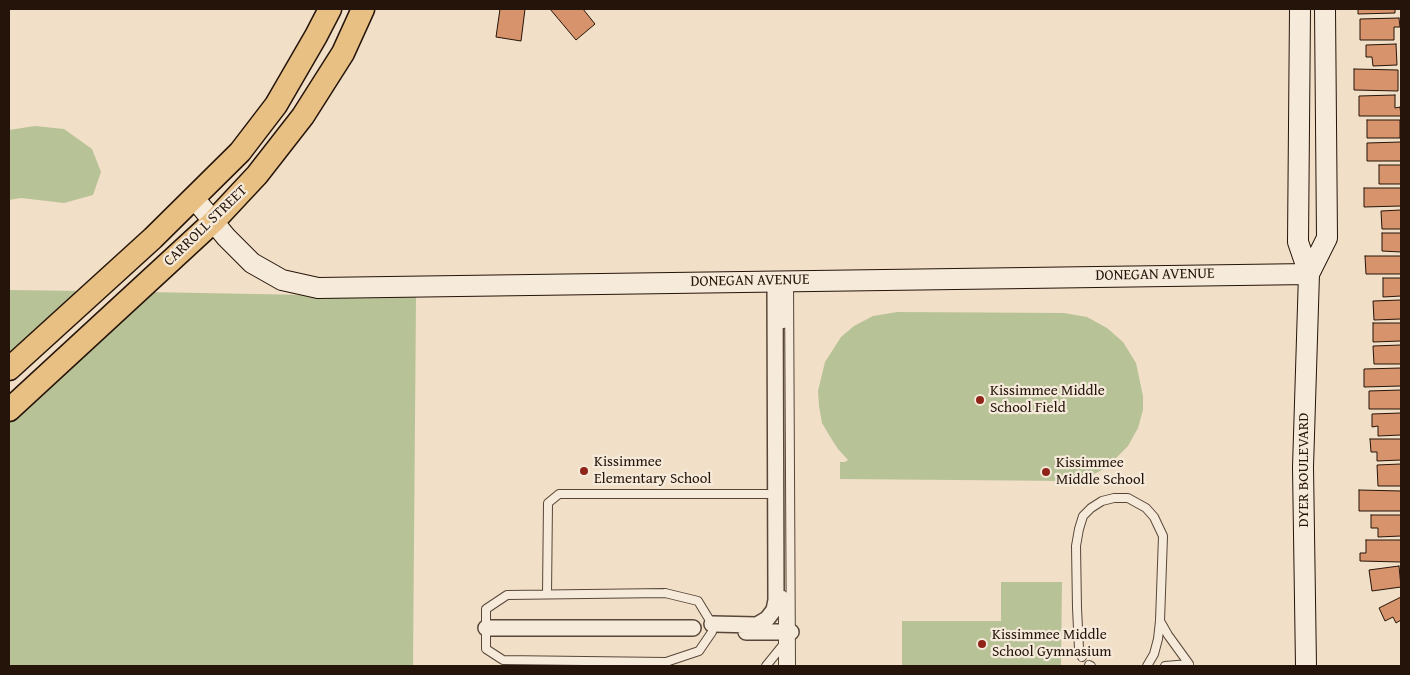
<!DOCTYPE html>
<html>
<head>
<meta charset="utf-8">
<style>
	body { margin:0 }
	#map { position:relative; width:1410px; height:675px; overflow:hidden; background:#f1dfc7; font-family:"Gentium Book Plus",serif }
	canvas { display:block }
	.frame { position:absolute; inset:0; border:10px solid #251409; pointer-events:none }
</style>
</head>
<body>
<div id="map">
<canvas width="1410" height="675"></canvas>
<div class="frame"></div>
</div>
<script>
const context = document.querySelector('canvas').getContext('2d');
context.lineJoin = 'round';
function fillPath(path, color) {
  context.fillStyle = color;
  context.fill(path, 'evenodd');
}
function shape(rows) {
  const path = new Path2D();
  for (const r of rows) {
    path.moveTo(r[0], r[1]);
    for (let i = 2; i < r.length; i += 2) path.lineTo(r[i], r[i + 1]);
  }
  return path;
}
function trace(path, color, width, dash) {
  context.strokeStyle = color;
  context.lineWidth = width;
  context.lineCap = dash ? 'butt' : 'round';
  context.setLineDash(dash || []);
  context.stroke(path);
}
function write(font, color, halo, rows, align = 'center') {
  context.font = font + ' "Gentium Book Plus",serif';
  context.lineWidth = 4.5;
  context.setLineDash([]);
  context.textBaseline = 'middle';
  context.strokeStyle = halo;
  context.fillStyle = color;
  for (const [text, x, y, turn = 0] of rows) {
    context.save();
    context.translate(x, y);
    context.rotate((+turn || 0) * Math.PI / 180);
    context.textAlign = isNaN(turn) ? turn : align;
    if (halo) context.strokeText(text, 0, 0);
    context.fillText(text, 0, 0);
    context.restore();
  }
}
fillPath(shape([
	[35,126,64,129,92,149,101,172,93,195,64,203,21,198,9,200,9,130],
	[9,290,84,291,9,360],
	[147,292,416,297,413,666,9,666,9,420],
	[897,312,1064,313,1087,317,1107,328,1123,342,1136,363,1143,396,1143,410,1138,428,1128,446,1106,468,1090,476,1070,481,840,479,840,462,845,462,848,460,838,449,829,435,822,423,819,406,818,391,825,362,841,337,854,326,873,316],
	[1001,582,1062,582,1061,666,902,666,902,621,1001,621]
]), '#b8c297');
const building = shape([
	[500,9,525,9,521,41,496,37,500,9],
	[550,9,583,9,595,24,576,40,550,9],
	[1358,9,1395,9,1395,13,1358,14,1358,9],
	[1399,18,1400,27,1394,27,1394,40,1360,40,1360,19,1399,18],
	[1396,44,1397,65,1373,66,1372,57,1366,57,1366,45,1396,44],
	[1354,69,1398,70,1398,91,1354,90,1354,69],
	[1395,95,1395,108,1400,107,1401,116,1359,116,1359,96,1395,95],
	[1367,120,1400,120,1400,138,1367,138,1367,120],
	[1401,142,1401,161,1367,161,1367,143,1401,142],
	[1379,165,1401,165,1401,184,1379,184,1379,165],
	[1364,188,1401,188,1401,206,1364,207,1364,188],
	[1401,210,1401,229,1382,229,1381,211,1401,210],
	[1382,233,1401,233,1401,252,1382,251,1382,233],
	[1365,256,1401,256,1401,274,1366,274,1365,256],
	[1383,278,1401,278,1401,296,1383,297,1383,278],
	[1401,300,1401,319,1374,320,1373,301,1401,300],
	[1373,323,1401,323,1401,341,1373,342,1373,323],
	[1401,345,1401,364,1374,364,1373,346,1401,345],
	[1401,368,1401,386,1364,387,1364,369,1401,368],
	[1401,390,1401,409,1369,409,1369,391,1401,390],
	[1401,413,1401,435,1378,436,1378,426,1372,427,1372,414,1401,413],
	[1370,439,1401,439,1401,460,1377,461,1377,452,1371,452,1370,439],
	[1401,464,1401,486,1378,486,1377,465,1401,464],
	[1359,490,1401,491,1401,511,1359,511,1359,490],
	[1371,515,1401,515,1401,536,1378,537,1378,528,1371,528,1371,515],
	[1366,540,1401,540,1401,562,1360,561,1360,553,1366,553,1366,540],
	[1399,566,1401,587,1372,591,1369,570,1399,566],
	[1401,597,1401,620,1396,623,1393,617,1385,621,1379,608,1401,597]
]);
fillPath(building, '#d7936b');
trace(building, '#251409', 1);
const lane = shape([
	[789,283,791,666],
	[782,290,783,324],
	[665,593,698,601,712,624,712,632,699,651,666,662,503,660,486,649,486,609,507,595,665,593],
	[547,594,548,503,559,494,778,494],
	[783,595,783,666],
	[1160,621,1168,635,1189,664,1165,666],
	[1082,657,1079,649,1077,608,1076,546,1079,529,1083,516,1091,508,1102,501,1114,498,1128,498,1146,508,1154,517,1163,536,1160,621,1158,639,1154,654,1147,666],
	[1089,665,1091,666],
	[766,666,783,645]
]);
const street = shape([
	[712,624,757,625,767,619,774,610,776,600,775,281],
	[486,628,693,628],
	[746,632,791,632]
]);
const secondary = shape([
	[1300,9,1298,242,1309,274,1303,467,1306,666],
	[194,198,226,237,252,263,282,280,318,288,1309,274],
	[1309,274,1327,238,1325,9]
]);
const primary = shape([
	[9,369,153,238,240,152,276,105,316,36,330,9],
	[9,410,214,221,257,175,303,116,343,53,363,9]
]);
trace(lane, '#584738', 10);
trace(street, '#584738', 18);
trace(secondary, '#251409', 22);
trace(primary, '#251409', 25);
trace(lane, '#f6eadb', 8);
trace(street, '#f6eadb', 15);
trace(secondary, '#f6eadb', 20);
trace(primary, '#e8c084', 22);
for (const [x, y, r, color] of [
	[980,400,5,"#8f2418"],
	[584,471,5,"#8f2418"],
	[1046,472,5,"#8f2418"],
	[982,644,5,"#8f2418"]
]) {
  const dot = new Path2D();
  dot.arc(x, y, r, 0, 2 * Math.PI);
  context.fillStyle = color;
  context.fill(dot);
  trace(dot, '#f6eadb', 2);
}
write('15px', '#251409', '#f6eadb', [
	["CARROLL STREET",206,226,-44],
	["DONEGAN AVENUE",1155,275,-1],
	["DONEGAN AVENUE",750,281,-1],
	["DYER BOULEVARD",1304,470,-90]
]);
write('15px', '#251409', '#f6eadb', [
	["Kissimmee Middle",990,391],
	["School Field",990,408],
	["Kissimmee",594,462],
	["Elementary School",594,479],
	["Kissimmee",1056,463],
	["Middle School",1056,480],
	["Kissimmee Middle",992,635],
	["School Gymnasium",992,652]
], 'left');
</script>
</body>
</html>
